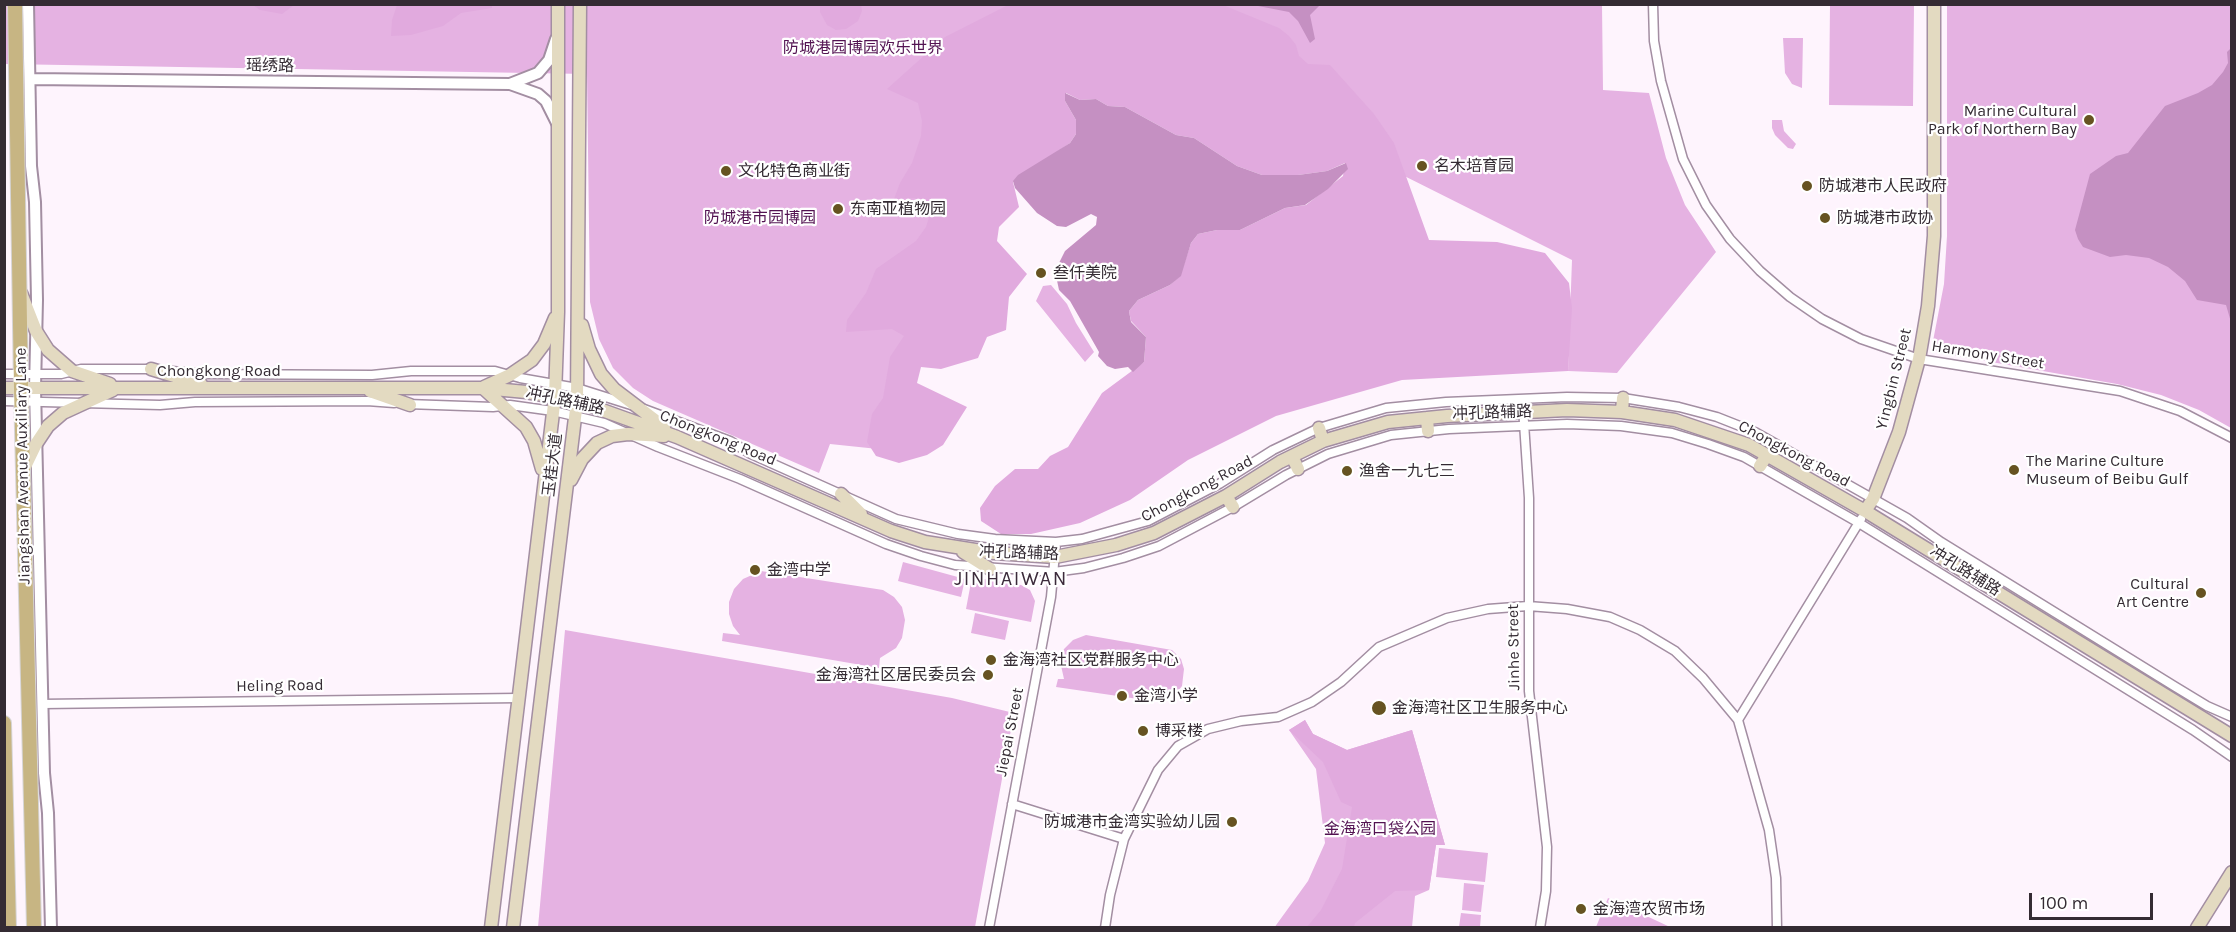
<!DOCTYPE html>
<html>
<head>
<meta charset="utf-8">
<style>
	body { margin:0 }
	#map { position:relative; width:2236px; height:932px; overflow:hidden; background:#fef4fd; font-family:Karla,sans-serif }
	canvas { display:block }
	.frame { position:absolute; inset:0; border:6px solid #342b33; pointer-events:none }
	.scale { position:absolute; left:2029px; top:893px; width:124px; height:27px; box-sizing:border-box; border:3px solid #342b33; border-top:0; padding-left:8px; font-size:18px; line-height:21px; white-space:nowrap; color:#342b33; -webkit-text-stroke:4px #fff; paint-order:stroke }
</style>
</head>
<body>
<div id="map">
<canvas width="2236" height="932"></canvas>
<div class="frame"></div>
<div class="scale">100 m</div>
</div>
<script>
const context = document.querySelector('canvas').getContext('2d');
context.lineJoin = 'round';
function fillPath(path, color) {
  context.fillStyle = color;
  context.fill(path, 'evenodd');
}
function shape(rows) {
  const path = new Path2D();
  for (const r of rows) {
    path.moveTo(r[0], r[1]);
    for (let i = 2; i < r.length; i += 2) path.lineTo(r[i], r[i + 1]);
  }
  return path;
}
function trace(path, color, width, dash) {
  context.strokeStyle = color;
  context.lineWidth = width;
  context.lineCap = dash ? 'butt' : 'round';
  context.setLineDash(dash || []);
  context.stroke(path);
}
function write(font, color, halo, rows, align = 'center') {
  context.font = font + ' Karla,"Noto Sans SC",sans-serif';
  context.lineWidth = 4.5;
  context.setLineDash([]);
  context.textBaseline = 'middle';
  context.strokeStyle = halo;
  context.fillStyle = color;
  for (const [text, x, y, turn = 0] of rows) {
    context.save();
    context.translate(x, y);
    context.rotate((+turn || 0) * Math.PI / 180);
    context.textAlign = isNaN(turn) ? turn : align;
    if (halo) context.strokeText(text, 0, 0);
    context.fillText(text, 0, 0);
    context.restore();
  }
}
fillPath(shape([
	[5,4,1602,5,1603,90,1649,93,1666,158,1685,205,1716,252,1617,373,1568,371,1572,260,1105,26,936,218,878,449,830,444,819,473,653,401,633,388,613,368,599,339,590,302,587,74,5,64],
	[1830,5,1914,5,1913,106,1829,105],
	[1947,5,2231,5,2231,428,2199,410,2161,395,2117,384,1940,353,1934,349,1933,341,1944,284,1947,236],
	[1783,38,1803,38,1802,88,1792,84,1785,73],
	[1772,120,1782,120,1784,131,1796,144,1793,149,1788,148,1775,135,1772,128],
	[1051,285,1067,304,1076,323,1094,352,1085,362,1036,301,1043,286],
	[903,562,965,579,961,597,898,581],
	[761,571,883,590,894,597,902,607,905,620,902,638,896,648,880,658,879,668,722,641,723,633,740,635,733,626,729,614,729,602,734,589,743,579],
	[972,577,1021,585,1030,590,1035,601,1031,622,966,609],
	[975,613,1009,621,1005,640,971,633],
	[565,630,952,698,1014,713,975,927,538,927],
	[1086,635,1172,650,1181,659,1184,669,1182,686,1173,697,1159,702,1056,687,1058,679,1064,679,1060,661,1064,649,1073,640],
	[1305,720,1313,734,1347,750,1412,730,1445,845,1436,845,1429,890,1415,896,1412,927,1274,928,1308,881,1325,843,1316,769,1289,730],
	[1439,848,1488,853,1485,882,1436,877],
	[1464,883,1484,885,1481,912,1462,910],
	[1608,898,1670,927,1596,927],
	[1461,913,1481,915,1480,927,1459,927]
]), '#e5b2e2');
fillPath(shape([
	[861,4,862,11,858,21,846,29,836,30,827,25,820,12,820,5],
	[1010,4,1223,5,1279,28,1289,36,1296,45,1299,56,1308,64,1330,65,1374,114,1394,143,1429,240,1497,242,1545,253,1569,283,1572,308,1568,371,1402,380,1276,416,1188,460,1130,500,1080,523,1031,534,1001,534,981,521,980,508,995,486,1015,469,1038,469,1050,456,1068,447,1102,393,1144,362,1146,337,1131,321,1129,311,1138,300,1170,285,1180,276,1191,243,1198,234,1217,230,1240,230,1285,208,1306,205,1343,176,1345,163,1327,171,1298,175,1262,175,1237,166,1194,138,1176,135,1125,107,1108,106,1096,99,1080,100,1066,93,1065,101,1076,120,1076,134,1070,143,1013,182,1019,207,999,227,997,241,1027,274,1009,297,1006,330,987,337,978,358,941,369,921,367,917,383,967,407,943,445,927,455,899,463,876,456,867,442,872,414,883,398,890,357,904,336,892,329,846,332,847,320,866,293,876,269,916,241,926,227,932,208,930,203,914,198,894,199,900,183,912,163,921,136,922,121,918,103,887,89,945,37],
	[253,5,294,5,282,14,260,10],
	[397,5,492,4,492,8,461,13,443,26,411,35,391,36,392,20],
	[1305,720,1313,734,1347,750,1412,730,1445,845,1436,845,1429,890,1395,891,1355,923,1354,927,1307,927,1321,910,1342,869,1352,807,1341,802,1323,762,1289,730]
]), '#e1aade');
fillPath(shape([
	[1253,5,1320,5,1310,15,1315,39,1310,43,1298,21,1289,12],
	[2231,48,2231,322,2226,305,2197,300,2185,281,2168,267,2149,258,2126,255,2110,257,2083,247,2078,239,2075,230,2090,174,2116,156,2128,153,2165,106,2198,93,2212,85,2223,72,2228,63,2227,52],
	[1065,93,1080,100,1096,99,1108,106,1125,107,1176,135,1194,138,1237,166,1262,175,1298,175,1327,171,1346,163,1348,169,1328,189,1305,205,1285,208,1240,230,1217,230,1198,234,1191,243,1181,276,1170,285,1138,300,1129,311,1131,322,1146,337,1144,362,1133,372,1128,367,1115,369,1107,366,1098,356,1099,352,1078,315,1070,301,1059,290,1055,271,1065,251,1096,225,1097,217,1091,214,1066,227,1057,226,1037,213,1015,188,1013,181,1018,175,1070,143,1076,134,1076,120,1065,101]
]), '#c590c2');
const minor = shape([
	[1653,4,1654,41,1661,81,1683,159,1706,205,1730,239,1760,271,1790,297,1822,319,1861,339,1919,359,2120,391,2180,411,2232,438],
	[172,371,202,374,372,375,411,371,495,371,520,378,577,388,631,405],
	[4,374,61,374,81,369,156,369],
	[4,401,160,405,195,402,367,401,394,403],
	[407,404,493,407,510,405,553,411,604,423,658,447,740,479,886,544,921,556,955,565,1054,572,1084,568,1123,558,1159,546,1233,507,1286,475,1328,454,1391,435,1449,429,1567,424,1621,426,1672,433,1708,444,1744,457,1859,523,2193,730,2232,757],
	[1523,408,1529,498,1529,691,1547,847,1546,891,1540,928],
	[644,409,730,441,751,454,896,519,958,534,995,539,1056,542,1082,539,1148,521,1219,484,1273,450,1319,428,1386,408,1446,402,1567,397,1623,398,1679,407,1717,417,1755,432,1907,518,1941,542,2174,686,2207,706,2232,717],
	[42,704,518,698],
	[1738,720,1861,519],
	[1012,804,1124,839],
	[989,928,1051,597,1056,542],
	[1105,928,1110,895,1124,839,1158,770,1178,746,1208,729,1241,721,1278,717,1312,702,1341,682,1379,647,1447,618,1488,609,1528,606,1567,609,1610,617,1640,630,1675,651,1703,678,1738,720,1769,830,1776,878,1777,928]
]);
const tertiary = shape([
	[28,4,31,166,35,202,37,300,35,388,44,773,48,813,51,928],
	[30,79,510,84,538,94,546,101,558,125],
	[510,84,538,73,549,60,556,39]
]);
const secondary = shape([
	[21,293,36,331,48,350,72,371,110,384],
	[582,325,589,349,601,374,614,389,664,427],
	[151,369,201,384],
	[484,387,510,375,532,360,544,344,555,318],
	[4,388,483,388,526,392,577,401,677,437,891,531,925,542,994,553,1055,557,1116,545,1154,533,1226,496,1280,462,1323,441,1388,422,1447,416,1567,410,1622,412,1675,420,1749,445,1865,511,2232,736],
	[483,388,526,427,534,441,542,469],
	[370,391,410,405],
	[1622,412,1623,398],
	[1427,418,1428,431],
	[1319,428,1323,441],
	[1292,456,1298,469],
	[1760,466,1767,455],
	[23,471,36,444,48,426,63,413,113,390],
	[571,480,582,459,597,443,612,436,628,434,664,436],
	[841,494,861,514],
	[1226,496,1233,507],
	[1865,511,1873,499,1899,432,1919,359,1928,306,1934,236,1934,4],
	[963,552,990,569],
	[491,928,555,396,558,312,558,4],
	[513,928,577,401,580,4],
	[2197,928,2232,872]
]);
const primary = shape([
	[15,4,21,388,34,928],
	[4,723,9,928]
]);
trace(minor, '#a38ea2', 11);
trace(tertiary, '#a38ea2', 14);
trace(secondary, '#a38ea2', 15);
trace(primary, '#d6d5d6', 16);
trace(minor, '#fff', 8);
trace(tertiary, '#fff', 10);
trace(secondary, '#e3dac1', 12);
trace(primary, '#c7b583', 14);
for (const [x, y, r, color] of [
	[2089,120,6,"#665321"],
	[1422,166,6,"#665321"],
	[726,171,6,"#665321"],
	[1807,186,6,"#665321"],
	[838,209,6,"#665321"],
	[1825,218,6,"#665321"],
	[1041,273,6,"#665321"],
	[2014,470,6,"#665321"],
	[1347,471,6,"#665321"],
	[755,570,6,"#665321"],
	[2201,593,6,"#665321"],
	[991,660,6,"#665321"],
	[988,675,6,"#665321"],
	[1122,696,6,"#665321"],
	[1379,708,8,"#665321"],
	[1143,731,6,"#665321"],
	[1232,822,6,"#665321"],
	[1581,909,6,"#665321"]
]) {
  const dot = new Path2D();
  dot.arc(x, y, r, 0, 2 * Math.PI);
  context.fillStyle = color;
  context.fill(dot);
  trace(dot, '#fff', 2);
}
write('16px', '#531352', '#fff', [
	["防城港园博园欢乐世界",863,48],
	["防城港市园博园",760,218],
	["金海湾口袋公园",1380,829]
]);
write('16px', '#342b33', '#fff', [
	["瑶绣路",270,66,1],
	["Harmony Street",1988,355,9],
	["Chongkong Road",219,371],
	["Yingbin Street",1894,379,-76],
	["冲孔路辅路",565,401,12],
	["冲孔路辅路",1492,413,-2],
	["Chongkong Road",718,438,22],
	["Chongkong Road",1794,454,28],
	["玉桂大道",553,465,-83],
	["Jiangshan Avenue Auxiliary Lane",23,466,-91],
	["Chongkong Road",1197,489,-28],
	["冲孔路辅路",1019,553,2],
	["冲孔路辅路",1965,571,32],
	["Jinhe Street",1514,647,-91],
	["Heling Road",280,686,-1],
	["Jiepai Street",1010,732,-79]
]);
write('16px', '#342b33', '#fff', [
	["Marine Cultural",2077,111,"right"],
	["Park of Northern Bay",2077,129,"right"],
	["名木培育园",1434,166],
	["文化特色商业街",738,171],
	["防城港市人民政府",1819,186],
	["东南亚植物园",850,209],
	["防城港市政协",1837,218],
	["叁仟美院",1053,273],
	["The Marine Culture",2026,461],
	["Museum of Beibu Gulf",2026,479],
	["渔舍一九七三",1359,471],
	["金湾中学",767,570],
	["Cultural",2189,584,"right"],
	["Art Centre",2189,602,"right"],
	["金海湾社区党群服务中心",1003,660],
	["金海湾社区居民委员会",976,675,"right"],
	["金湾小学",1134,696],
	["金海湾社区卫生服务中心",1392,708],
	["博采楼",1155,731],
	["防城港市金湾实验幼儿园",1220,822,"right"],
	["金海湾农贸市场",1593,909]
], 'left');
context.letterSpacing = '1.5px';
write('20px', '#3c2b3b', '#fff', [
	["JINHAIWAN",1011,579]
]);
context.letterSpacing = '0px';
</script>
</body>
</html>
